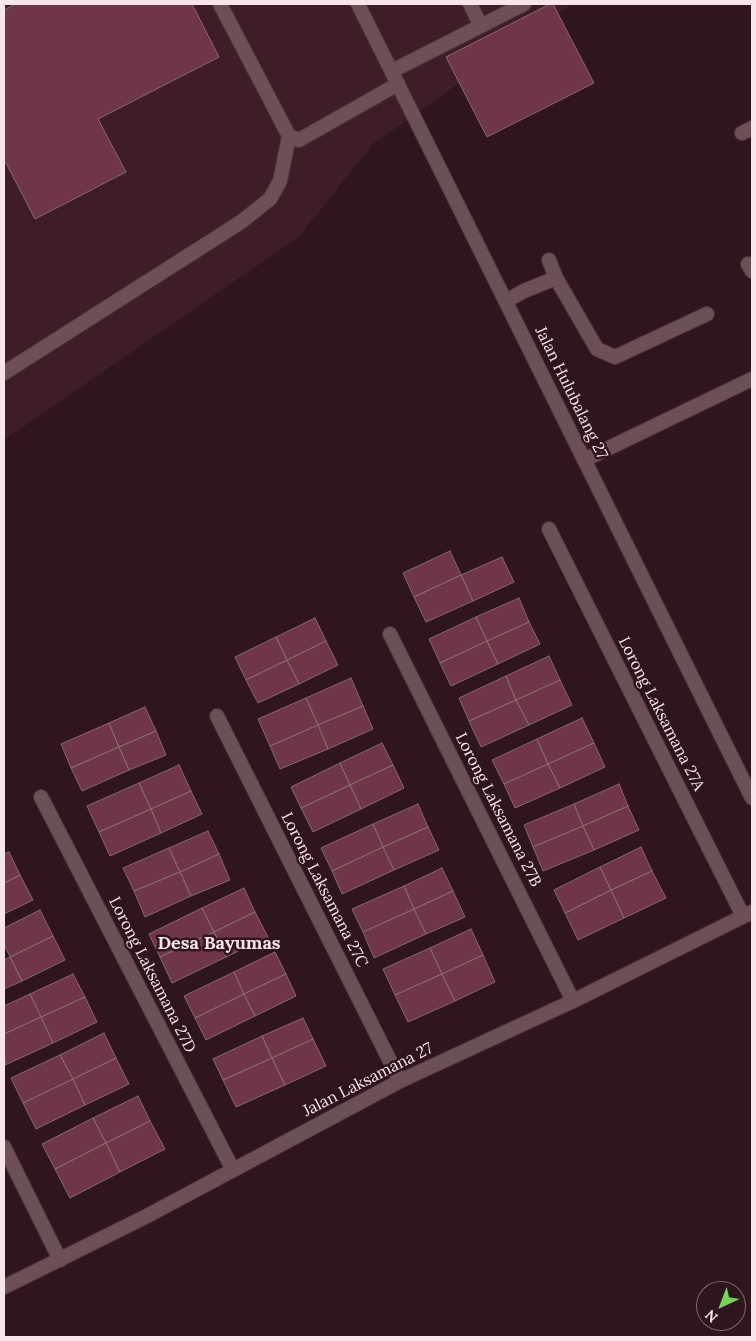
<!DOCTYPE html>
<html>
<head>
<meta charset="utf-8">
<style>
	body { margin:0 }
	#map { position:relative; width:756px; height:1341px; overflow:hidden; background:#2f151d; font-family:Lora,serif }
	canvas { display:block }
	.frame { position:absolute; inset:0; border:5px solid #f8e5e9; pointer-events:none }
	.north { position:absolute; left:696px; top:1281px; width:50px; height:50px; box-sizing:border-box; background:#2f151d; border:1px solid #7f686f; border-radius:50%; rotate:223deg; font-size:14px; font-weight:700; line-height:20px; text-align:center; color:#f8e5e9 }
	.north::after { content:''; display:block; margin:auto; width:18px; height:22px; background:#76d25a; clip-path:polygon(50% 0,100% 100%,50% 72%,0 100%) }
</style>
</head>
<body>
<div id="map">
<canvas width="756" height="1341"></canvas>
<div class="frame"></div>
<div class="north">N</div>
</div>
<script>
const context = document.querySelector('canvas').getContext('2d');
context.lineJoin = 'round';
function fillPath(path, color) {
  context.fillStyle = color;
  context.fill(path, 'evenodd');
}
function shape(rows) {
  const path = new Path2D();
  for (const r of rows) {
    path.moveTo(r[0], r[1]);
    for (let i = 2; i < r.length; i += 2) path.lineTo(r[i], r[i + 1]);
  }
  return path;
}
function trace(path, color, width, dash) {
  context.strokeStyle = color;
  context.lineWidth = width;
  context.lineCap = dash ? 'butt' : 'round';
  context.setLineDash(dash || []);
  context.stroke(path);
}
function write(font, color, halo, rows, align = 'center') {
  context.font = font + ' Lora,serif';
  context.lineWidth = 5;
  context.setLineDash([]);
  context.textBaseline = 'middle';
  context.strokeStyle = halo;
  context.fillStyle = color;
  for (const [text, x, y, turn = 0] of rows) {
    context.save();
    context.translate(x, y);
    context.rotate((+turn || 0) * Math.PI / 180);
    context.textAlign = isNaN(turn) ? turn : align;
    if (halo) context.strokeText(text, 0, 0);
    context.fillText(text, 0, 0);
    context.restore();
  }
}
fillPath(shape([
	[4,4,571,4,373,144,300,236,4,440]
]), '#3e1d27');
const building = shape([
	[16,4,192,4,219,57,98,119,126,172,35,219,6,163,4,163,4,10,16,4],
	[550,4,553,4,594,83,487,137,446,57,550,4],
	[450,551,461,575,414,597,403,573,450,551],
	[502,557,514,582,473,601,461,575,502,557],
	[461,575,473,601,426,622,414,597,461,575],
	[519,598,529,622,487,641,476,617,519,598],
	[476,617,487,641,440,663,429,639,476,617],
	[315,618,326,641,287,660,276,637,315,618],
	[529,622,540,644,498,664,487,641,529,622],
	[276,637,287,660,246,680,235,657,276,637],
	[326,641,338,665,299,684,287,660,326,641],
	[487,641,498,664,451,686,440,663,487,641],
	[549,656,560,680,516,700,506,676,549,656],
	[287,660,299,684,258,703,246,680,287,660],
	[506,676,516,700,469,721,459,698,506,676],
	[351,678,363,706,318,725,306,698,351,678],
	[560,680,572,705,529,725,516,700,560,680],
	[306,698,318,725,270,746,258,719,306,698],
	[516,700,529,725,481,747,469,721,516,700],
	[363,706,373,729,328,749,318,725,363,706],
	[145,707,156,731,119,747,109,723,145,707],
	[582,718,594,743,548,764,537,739,582,718],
	[109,723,119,747,71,768,61,744,109,723],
	[318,725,328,749,280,769,270,746,318,725],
	[156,731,166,755,129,770,119,747,156,731],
	[537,739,548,764,504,784,492,760,537,739],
	[382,743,393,765,350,785,340,763,382,743],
	[594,743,605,767,560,788,548,764,594,743],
	[119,747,129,770,82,791,71,768,119,747],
	[340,763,350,785,301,808,291,787,340,763],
	[548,764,560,788,515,808,504,784,548,764],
	[179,765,191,791,151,809,139,783,179,765],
	[393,765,404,788,361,809,350,785,393,765],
	[139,783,151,809,99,832,87,806,139,783],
	[619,784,628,806,583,826,574,804,619,784],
	[350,785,361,809,313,832,301,808,350,785],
	[191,791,202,814,161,833,151,809,191,791],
	[418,804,428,827,383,847,373,824,418,804],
	[574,804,583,826,533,847,524,825,574,804],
	[628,806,639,830,594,850,583,826,628,806],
	[151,809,161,833,110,856,99,832,151,809],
	[373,824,383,847,332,871,321,848,373,824],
	[583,826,594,850,543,871,533,847,583,826],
	[428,827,439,850,394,870,383,847,428,827],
	[208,831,219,854,180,872,169,848,208,831],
	[383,847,394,870,342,894,332,871,383,847],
	[641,847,652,871,611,890,600,867,641,847],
	[169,848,180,872,134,891,123,868,169,848],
	[9,852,20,875,4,883,4,854,9,852],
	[219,854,230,880,191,896,180,872,219,854],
	[600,867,611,890,565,913,554,890,600,867],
	[442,868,453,891,414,909,404,886,442,868],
	[652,871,666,898,624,918,611,890,652,871],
	[180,872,191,896,145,917,134,891,180,872],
	[20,875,33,900,4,914,4,883,20,875],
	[404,886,414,909,363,932,352,909,404,886],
	[244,888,255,912,214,932,202,908,244,888],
	[611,890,624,918,578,940,565,913,611,890],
	[453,891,465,917,426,934,414,909,453,891],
	[202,908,214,932,160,957,149,934,202,908],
	[414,909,426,934,374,958,363,932,414,909],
	[40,910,53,936,10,957,4,944,4,928,40,910],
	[255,912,268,937,226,957,214,932,255,912],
	[471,929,483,955,442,974,430,948,471,929],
	[214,932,226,957,172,983,160,957,214,932],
	[53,936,65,960,22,981,10,957,53,936],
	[430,948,442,974,395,995,383,969,430,948],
	[275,952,286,974,244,994,234,972,275,952],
	[483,955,495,982,455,1001,442,974,483,955],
	[10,957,22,981,4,989,4,960,10,957],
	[234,972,244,994,195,1018,184,996,234,972],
	[73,974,85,997,41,1017,30,994,73,974],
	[286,974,296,996,255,1016,244,994,286,974],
	[442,974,455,1001,408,1022,395,995,442,974],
	[30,994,41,1017,4,1034,4,1006,30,994],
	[244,994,255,1016,206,1040,195,1018,244,994],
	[85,997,97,1022,53,1043,41,1017,85,997],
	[41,1017,53,1043,5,1065,4,1034,41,1017],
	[303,1018,313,1039,272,1058,262,1036,303,1018],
	[104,1033,116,1058,73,1079,60,1055,104,1033],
	[262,1036,272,1058,223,1080,213,1059,262,1036],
	[313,1039,326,1066,285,1085,272,1058,313,1039],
	[60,1055,73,1079,23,1103,11,1078,60,1055],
	[116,1058,129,1084,85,1105,73,1079,116,1058],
	[272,1058,285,1085,236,1107,223,1080,272,1058],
	[73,1079,85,1105,36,1129,23,1103,73,1079],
	[138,1096,150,1121,106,1143,93,1118,138,1096],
	[93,1118,106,1143,55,1169,42,1144,93,1118],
	[150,1121,165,1149,120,1172,106,1143,150,1121],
	[106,1143,120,1172,70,1198,55,1169,106,1143]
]);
fillPath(building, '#6f3647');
trace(building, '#886870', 1);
const service = shape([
	[220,4,289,136,299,140,398,84],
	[470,4,481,26],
	[392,71,524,4],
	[742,133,752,128],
	[549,260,556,278],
	[748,264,752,271],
	[506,301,524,291,556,278,597,349,615,357,707,314],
	[4,373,241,222,270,199,280,181,289,136],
	[584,460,752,379]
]);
const minor = shape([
	[549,529,743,916],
	[390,634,573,1001],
	[217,716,400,1081],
	[41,797,233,1170],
	[4,1147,60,1260],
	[4,1287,145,1217,400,1081,573,1001,752,912]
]);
const tertiary = shape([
	[358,4,752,798]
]);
trace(service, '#483439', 16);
trace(minor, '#483439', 16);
trace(tertiary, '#483439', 16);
trace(service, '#6d4f56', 14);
trace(minor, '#6d4f56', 14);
trace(tertiary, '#6d4f56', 14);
write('16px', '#f8e5e9', '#2f151d', [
	["Jalan Hulubalang 27",571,393,64],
	["Lorong Laksamana 27A",661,714,63],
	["Lorong Laksamana 27B",498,810,63],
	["Lorong Laksamana 27C",324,890,63],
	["Lorong Laksamana 27D",152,975,63],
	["Jalan Laksamana 27",368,1080,-27]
]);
write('bold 18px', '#f8e5e9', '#2f151d', [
	["Desa Bayumas",219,944]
]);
</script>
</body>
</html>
